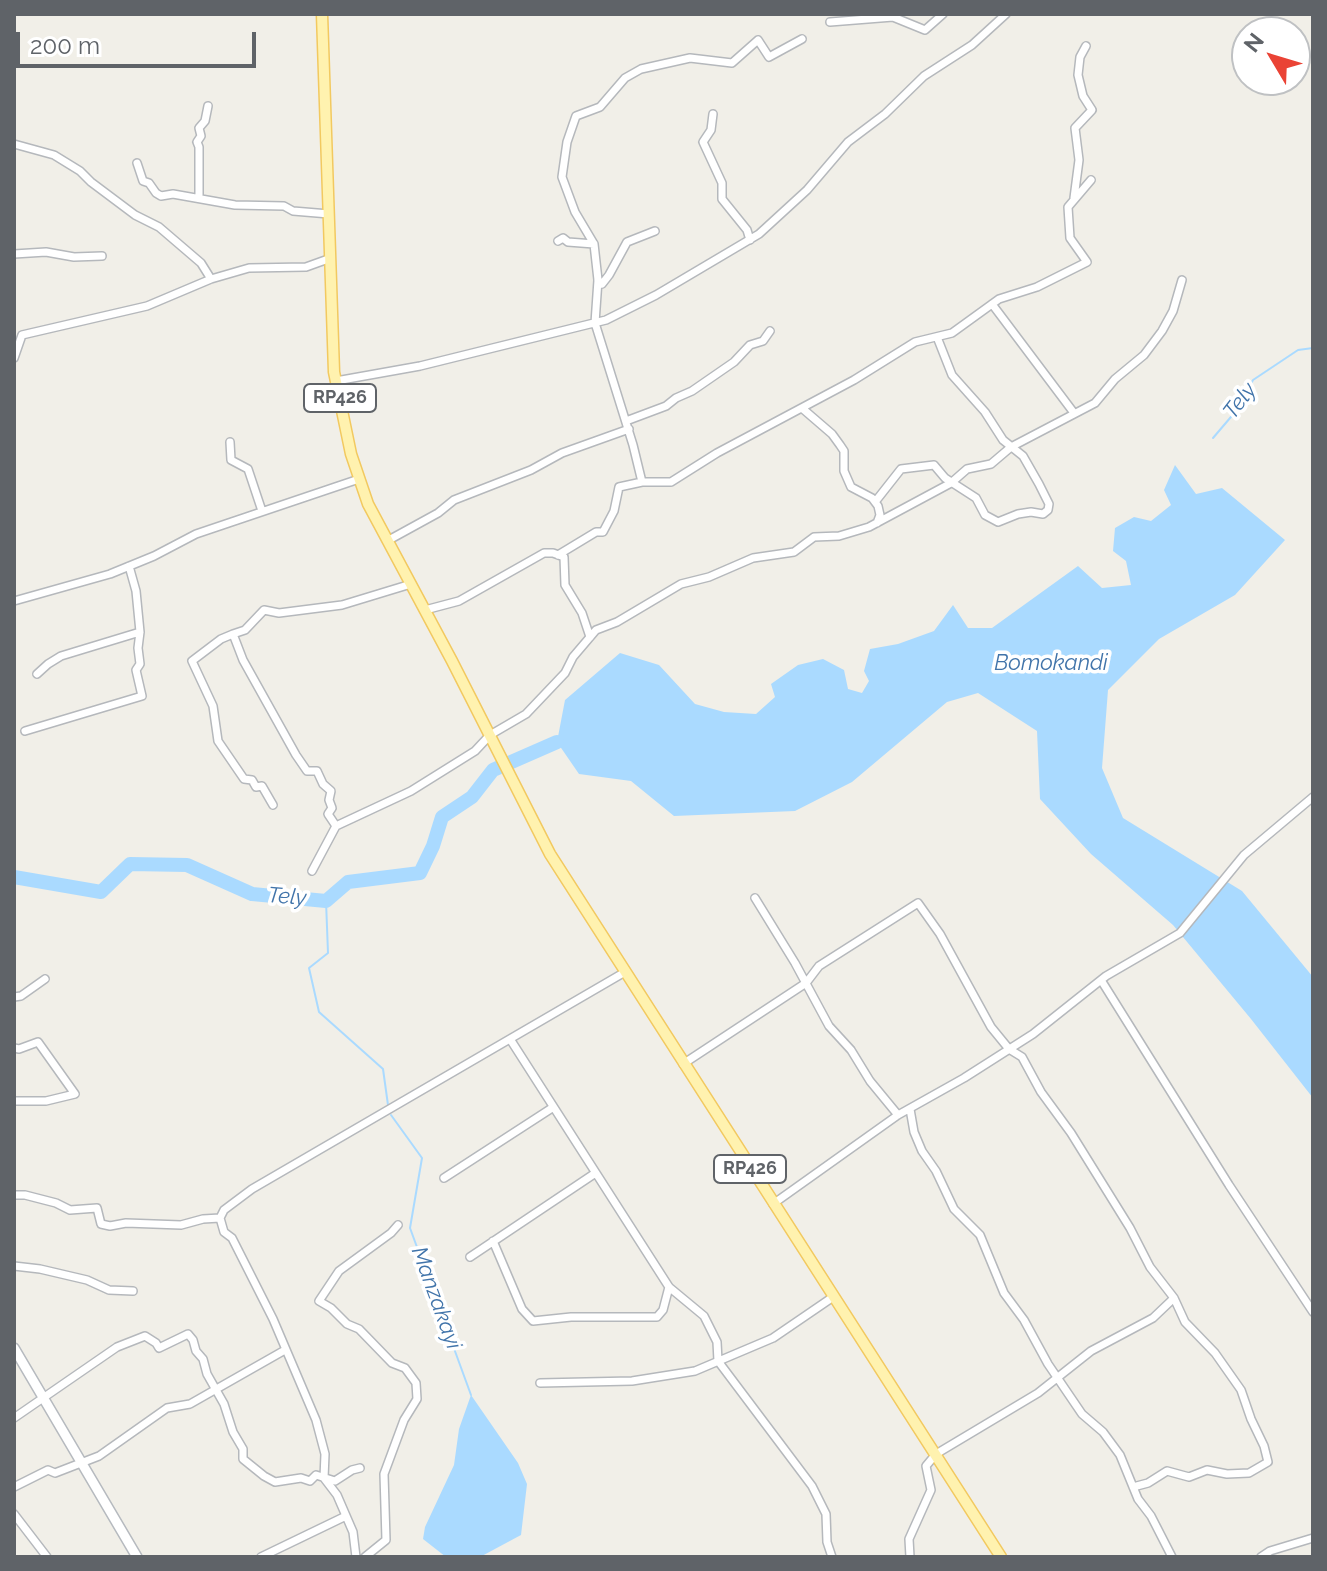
<!DOCTYPE html>
<html>
<head>
<meta charset="utf-8">
<style>
	body { margin:0 }
	#map { position:relative; width:1327px; height:1571px; overflow:hidden; background:#f1efe8; font-family:Raleway,sans-serif }
	canvas { display:block }
	.frame { position:absolute; inset:0; border:16px solid #5f6368; pointer-events:none }
	.north { position:absolute; left:1231px; top:16px; width:80px; height:80px; box-sizing:border-box; background:#fff; border:2px solid #bfc1c3; border-radius:50%; rotate:308deg; font-size:22px; font-weight:700; line-height:32px; text-align:center; color:#5f6368 }
	.north::after { content:''; display:block; margin:auto; width:28px; height:36px; background:#ea4335; clip-path:polygon(50% 0,100% 100%,50% 72%,0 100%) }
	.scale { position:absolute; left:16px; top:32px; width:240px; height:36px; box-sizing:border-box; border:4px solid #5f6368; border-top:0; padding-left:10px; font-size:24px; line-height:28px; white-space:nowrap; color:#5f6368; -webkit-text-stroke:6px #fff; paint-order:stroke }
</style>
</head>
<body>
<div id="map">
<canvas width="1327" height="1571"></canvas>
<div class="frame"></div>
<div class="north">N</div>
<div class="scale">200 m</div>
</div>
<script>
const context = document.querySelector('canvas').getContext('2d');
context.lineJoin = 'round';
function fillPath(path, color) {
  context.fillStyle = color;
  context.fill(path, 'evenodd');
}
function shape(rows) {
  const path = new Path2D();
  for (const r of rows) {
    path.moveTo(r[0], r[1]);
    for (let i = 2; i < r.length; i += 2) path.lineTo(r[i], r[i + 1]);
  }
  return path;
}
function trace(path, color, width, dash) {
  context.strokeStyle = color;
  context.lineWidth = width;
  context.lineCap = dash ? 'butt' : 'round';
  context.setLineDash(dash || []);
  context.stroke(path);
}
function write(font, color, halo, rows, align = 'center') {
  context.font = font + ' Raleway,sans-serif';
  context.lineWidth = 7;
  context.setLineDash([]);
  context.textBaseline = 'middle';
  context.strokeStyle = halo;
  context.fillStyle = color;
  for (const [text, x, y, turn = 0] of rows) {
    context.save();
    context.translate(x, y);
    context.rotate((+turn || 0) * Math.PI / 180);
    context.textAlign = isNaN(turn) ? turn : align;
    if (halo) context.strokeText(text, 0, 0);
    context.fillText(text, 0, 0);
    context.restore();
  }
}
fillPath(shape([
	[1175,465,1196,494,1222,488,1285,540,1235,595,1159,639,1108,690,1102,768,1123,818,1242,891,1313,977,1313,1098,1251,1019,1173,925,1091,854,1040,799,1037,731,978,693,947,702,852,782,795,811,674,816,631,781,579,774,557,742,565,700,620,653,659,665,695,704,724,712,756,714,775,697,771,684,798,665,823,659,844,670,848,689,862,693,869,681,864,671,870,649,898,644,934,631,953,605,968,628,992,628,1078,566,1102,588,1131,585,1126,561,1113,551,1115,528,1134,517,1151,521,1171,505,1164,490],
	[471,1395,518,1463,527,1484,521,1535,480,1557,446,1557,423,1539,425,1527,454,1465,459,1429]
]), '#aadaff');
trace(shape([
	[1213,438,1236,411,1253,380,1298,350,1313,348],
	[326,901,328,953,309,968,319,1012,383,1069,388,1105],
	[391,1115,422,1158,410,1228,471,1395]
]), '#aadaff', 2);
trace(shape([
	[14,877,101,892,130,864,187,865,252,894,326,901,348,882,420,873,433,846,442,817,472,797,493,770,557,742]
]), '#aadaff', 14);
const street = shape([
	[830,22,893,17,925,30,943,14],
	[802,39,769,57,758,40,732,63,690,58,641,69,625,78,600,107,576,116,567,142,562,177,575,212,594,244,598,280,595,323,633,445,642,482,671,482,717,453,854,380,915,342,952,333,999,299,1037,287,1087,262,1070,238,1068,207,1091,180],
	[713,114,711,130,703,142,722,183,722,199,747,230,750,240],
	[14,144,54,155,80,171,91,182,135,215,159,227,201,263,211,279],
	[137,163,143,181,149,183,156,193,161,196,173,194,235,205,284,206,293,211,329,214],
	[199,198,199,147,197,142,201,136,199,128,205,121,208,106],
	[1074,198,1079,160,1075,128,1092,110,1083,96,1078,75,1080,57,1086,46],
	[558,241,563,238,568,242,594,244],
	[14,254,46,252,74,257,102,256],
	[598,280,602,284,609,275,627,242,655,231],
	[992,304,1074,413],
	[14,358,22,335,147,306,211,279,249,268,306,267,331,258],
	[336,381,420,366,606,320,656,295,759,234,807,190,848,142,885,114,924,76,972,45,1006,14],
	[803,409,832,434,840,445,844,451,844,471,851,487,872,498,878,506,880,515,877,523],
	[626,421,666,406,676,398,692,391,734,362,750,345,763,341,770,331],
	[230,442,231,460,248,469,262,511],
	[875,502,901,469,934,465,945,478,976,498,985,515,998,522,1018,514,1031,512,1043,514,1048,510,1049,504,1039,484,1023,456,1003,440,985,412,952,375,937,337],
	[387,541,438,513,454,500,531,470,562,453,629,429],
	[558,555,596,532,603,532,614,511,619,487,642,482],
	[14,601,110,574,154,556,196,534,359,479],
	[425,610,459,601,544,553,553,553,564,557,565,585,582,613,590,637],
	[233,634,221,639,192,661,213,706,218,741,244,779,252,780,256,787,262,786,273,805],
	[37,674,48,664,61,656,140,632],
	[25,731,142,696,136,670,140,664,138,648,140,632,136,591,129,566],
	[336,826,328,814,332,808,329,800,331,791,323,784,317,771,307,771,296,755,243,660,233,634,245,630,264,610,279,613,342,605,411,584],
	[312,871,336,826,411,791,475,751,490,735,526,714,565,673,573,657,596,630,617,622,681,584,709,577,753,558,794,552,814,537,839,536,869,527,951,483,967,469,991,464,1011,447,1095,403,1115,379,1144,355,1162,331,1173,311,1182,280],
	[755,898,795,963,829,1026,851,1050,870,1081,898,1115],
	[1101,980,1229,1185,1313,1312],
	[14,997,21,996,45,979],
	[510,1039,669,1287,704,1316,717,1342,718,1361,812,1486,826,1514,827,1542,832,1557],
	[14,1048,19,1049,38,1042,75,1094,46,1101,14,1101],
	[683,1064,806,983,819,966,918,903,940,934,991,1027,1009,1049,1022,1057,1041,1092,1071,1133,1130,1228,1150,1267,1174,1298,1185,1322,1215,1353,1241,1390,1251,1419,1264,1446,1268,1462,1249,1473,1227,1474,1207,1470,1189,1477,1167,1471,1148,1483,1133,1487],
	[910,1109,914,1132,922,1151,936,1171,954,1209,980,1235,1004,1293,1024,1320,1048,1364,1082,1414,1103,1432,1120,1455,1138,1499,1151,1516,1172,1557],
	[444,1178,552,1108],
	[14,1195,25,1195,56,1203,70,1210,97,1208,101,1224,110,1226,126,1223,181,1225,203,1219,220,1218],
	[773,1204,898,1115,964,1078,1033,1034,1106,976,1180,933,1244,855,1313,797],
	[493,1241,522,1309,533,1321,571,1317,657,1317,663,1310,669,1287],
	[470,1257,594,1174],
	[14,1266,40,1269,87,1280,109,1290,133,1291],
	[540,1383,632,1381,695,1371,773,1338,833,1297],
	[14,1418,117,1347,145,1336,156,1343,159,1348,188,1334,193,1340,196,1351,203,1359,207,1374,224,1404,233,1432,243,1449,243,1459,264,1476,275,1482,301,1478,310,1481,316,1475,335,1481,352,1470,360,1468],
	[14,1487,48,1470,55,1473,99,1456,167,1408,190,1404,285,1350],
	[14,1514,47,1557],
	[261,1557,346,1516],
	[356,1557,353,1532,337,1495,324,1478,325,1454,316,1420,273,1319,232,1238,224,1232,220,1218,224,1210,252,1189,625,972],
	[365,1557,386,1540,384,1474,404,1420,417,1399,416,1383,405,1368,392,1363,359,1329,347,1324,331,1308,319,1301,339,1271,391,1233,398,1225],
	[910,1557,909,1539,931,1490,926,1466,936,1454,1038,1393,1091,1351,1153,1318,1174,1298],
	[1261,1557,1270,1551,1313,1538]
]);
const secondary = shape([
	[14,1348,137,1557]
]);
const primary = shape([
	[322,14,334,372,351,454,368,504,452,661,550,854,1001,1557]
]);
trace(street, '#b5b8bc', 10);
trace(secondary, '#b6babf', 12);
trace(primary, '#f2c960', 13);
trace(street, '#fff', 7);
trace(secondary, '#fff', 9);
trace(primary, '#fff2af', 10);
for (const [x, y, w] of [
	[340,398,72],
	[750,1169,72]
]) {
  const box = new Path2D();
  box.roundRect(x - w / 2, y - 14, w, 28, 6);
  context.fillStyle = '#fff';
  context.fill(box);
  trace(box, '#5f6368', 2);
}
write('bold 18px', '#5f6368', null, [
	["RP426",340,398],
	["RP426",750,1169]
]);
write('italic 22px', '#4174aa', '#fff', [
	["Tely",1240,401,-53],
	["Bomokandi",1051,663],
	["Tely",287,897,5],
	["Manzakayi",436,1298,70]
]);
</script>
</body>
</html>
